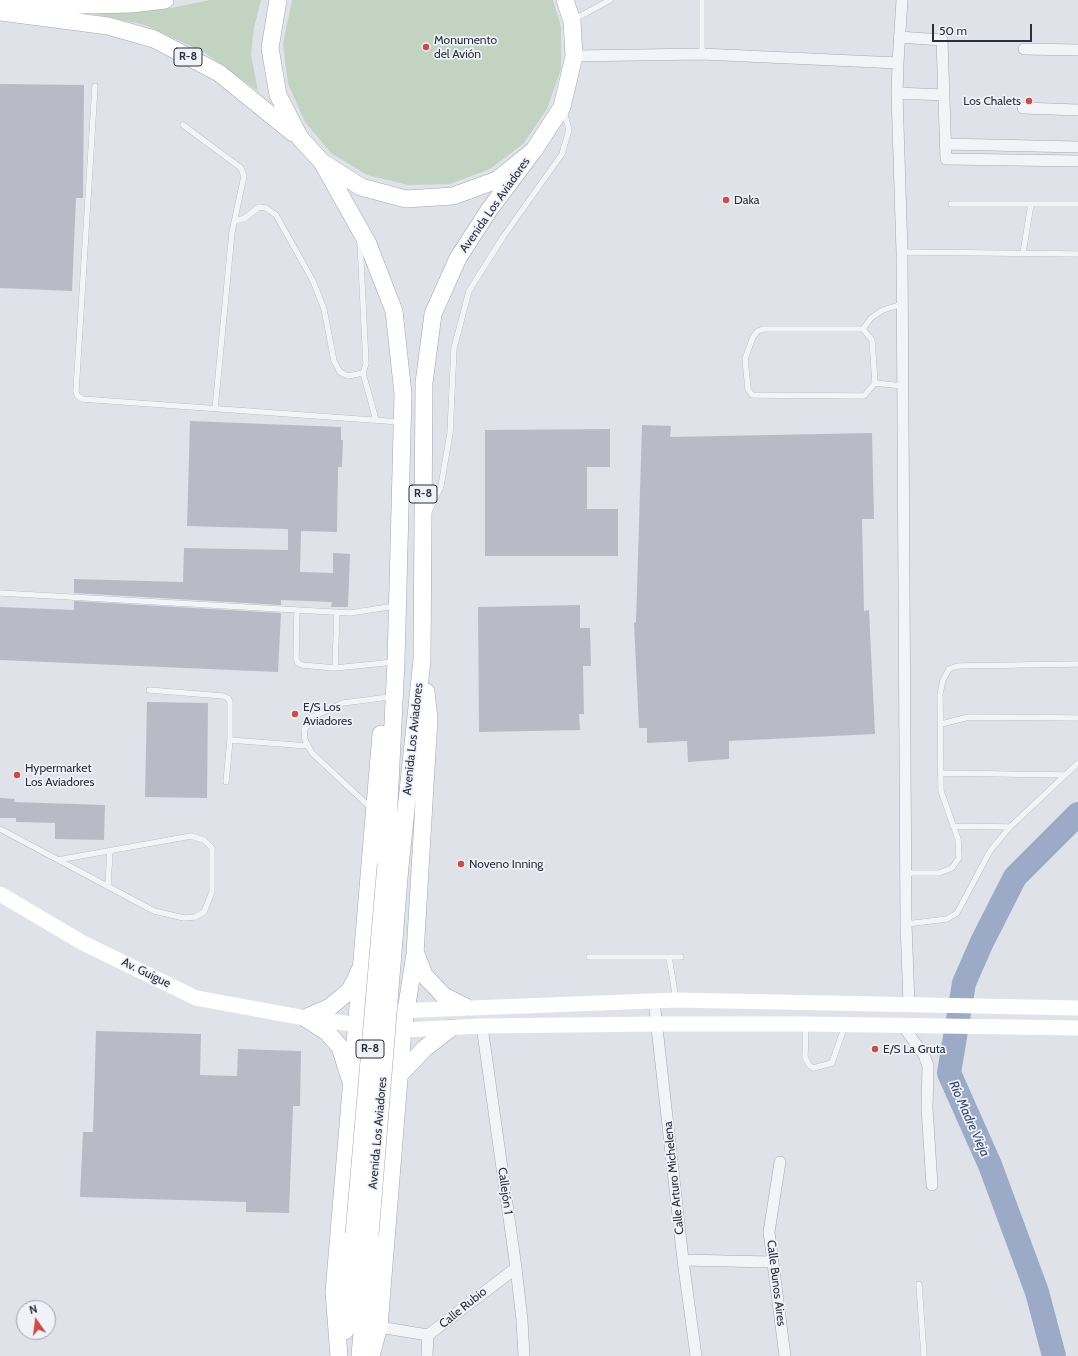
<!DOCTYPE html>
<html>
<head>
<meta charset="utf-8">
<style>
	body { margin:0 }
	#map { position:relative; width:1078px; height:1356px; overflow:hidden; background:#e0e2e9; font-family:Cabin,sans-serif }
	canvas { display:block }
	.north { position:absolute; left:16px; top:1300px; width:40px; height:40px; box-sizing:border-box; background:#f0f2f7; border:1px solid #a0a4ae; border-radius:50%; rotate:346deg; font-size:11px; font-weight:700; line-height:16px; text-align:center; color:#292e40 }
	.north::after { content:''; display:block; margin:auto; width:14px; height:18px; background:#cc4a48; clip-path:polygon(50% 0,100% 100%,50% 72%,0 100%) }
	.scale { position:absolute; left:932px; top:24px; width:100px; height:18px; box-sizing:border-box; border:2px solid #292e40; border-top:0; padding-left:5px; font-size:12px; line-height:14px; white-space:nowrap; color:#292e40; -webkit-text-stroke:3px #f0f2f7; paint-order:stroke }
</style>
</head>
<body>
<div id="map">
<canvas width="1078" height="1356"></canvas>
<div class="north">N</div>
<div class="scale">50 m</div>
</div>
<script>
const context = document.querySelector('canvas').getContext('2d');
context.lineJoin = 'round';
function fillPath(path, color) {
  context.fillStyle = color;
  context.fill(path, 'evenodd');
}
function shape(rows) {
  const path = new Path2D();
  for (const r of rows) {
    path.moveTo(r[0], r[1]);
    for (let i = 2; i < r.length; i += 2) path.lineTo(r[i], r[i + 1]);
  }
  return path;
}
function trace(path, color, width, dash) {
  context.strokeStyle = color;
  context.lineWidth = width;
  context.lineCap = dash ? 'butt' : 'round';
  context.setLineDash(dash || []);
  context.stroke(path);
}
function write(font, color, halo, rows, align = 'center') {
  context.font = font + ' Cabin,sans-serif';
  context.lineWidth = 3.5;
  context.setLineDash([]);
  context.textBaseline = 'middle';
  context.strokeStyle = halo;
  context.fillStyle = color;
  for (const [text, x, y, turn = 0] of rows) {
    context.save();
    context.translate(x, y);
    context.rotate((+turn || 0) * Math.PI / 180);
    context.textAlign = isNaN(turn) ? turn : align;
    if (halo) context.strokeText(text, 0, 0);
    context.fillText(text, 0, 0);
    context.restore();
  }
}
fillPath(shape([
	[210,0,261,0,254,28,251,55,258,91,205,53,145,25,75,10,166,9],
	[292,0,553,0,561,27,561,69,547,109,523,144,490,169,450,184,408,185,367,175,331,153,305,122,288,84,283,44]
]), '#c3d3c2');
trace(shape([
	[1054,1356,1037,1292,990,1165,949,1073,964,983,982,942,1015,877,1078,814]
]), '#9caac8', 24);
fillPath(shape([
	[0,84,84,85,83,198,76,198,72,291,0,288],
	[190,421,341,427,341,440,343,440,342,467,338,467,337,532,301,531,300,572,333,573,333,553,350,554,348,607,331,607,332,602,281,600,281,605,74,593,74,579,183,582,184,548,288,550,288,529,187,526],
	[642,425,671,426,670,437,872,433,874,519,862,519,864,611,869,610,875,734,729,741,729,759,688,762,687,741,647,743,647,728,639,728,634,623,636,622],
	[610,429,610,467,587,467,587,509,618,509,618,556,485,556,485,430],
	[74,601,281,613,278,672,0,660,0,607,74,610],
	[580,605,580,628,590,628,591,666,583,666,584,714,579,714,580,730,479,732,478,607],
	[147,702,208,703,207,798,145,797],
	[0,798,15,799,14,802,105,805,104,840,55,839,55,823,16,822,16,818,0,818],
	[96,1031,201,1034,200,1075,237,1076,238,1049,301,1051,300,1106,293,1106,289,1213,246,1212,246,1202,80,1197,83,1132,93,1132]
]), '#b8bbc6');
const lane = shape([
	[573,20,610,0],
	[702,54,702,0],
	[95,86,76,391,77,395,82,399,400,422],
	[183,125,241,168,244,176,232,232,215,409],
	[951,204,1078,204],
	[235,221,245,218,259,207,266,208,276,215,313,281,324,309,334,361,340,372,348,376,363,373,366,364,360,242],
	[902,252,1078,254],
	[1023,253,1031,204],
	[763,329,863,329,872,340,875,383,864,396,752,395,748,389,745,359,753,337,758,331,763,329],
	[863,329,871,318,883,310,902,304],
	[363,373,376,420],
	[875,383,903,386],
	[429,512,441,486,450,433,454,348,469,291,503,237,562,154,569,130,564,111],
	[0,593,350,613,395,606],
	[297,610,296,659,298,663,302,665,335,668,337,612],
	[335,668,394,662],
	[149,690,223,696,228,698,230,702,230,740,308,746],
	[941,724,969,717,1078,718],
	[941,773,1065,775],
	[226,782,230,740],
	[372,809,312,753,305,740,304,730,312,717,343,703,389,697],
	[953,826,1010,827],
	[0,829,154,911,184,918,195,917,204,912,212,892,212,848,204,840,191,836,58,860],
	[906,873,939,873,952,868,959,858,958,839,941,791,940,694,943,680,949,669,958,666,1078,664],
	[108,886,110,850],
	[906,924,947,919,957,913,990,851,1010,827,1078,763],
	[589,957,681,957],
	[669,957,676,1000],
	[806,1024,805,1057,809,1065,813,1068,832,1063,845,1025],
	[919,1284,924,1356]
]);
const street = shape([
	[899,37,942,40,946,159,1078,161],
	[1024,49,1078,50],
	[574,56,702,54,898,63,897,93,902,252,906,924,909,1004],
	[898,63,902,0],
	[897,93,944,95],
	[1023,108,1078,110],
	[946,144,1078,147],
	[654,1001,683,1260,696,1356],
	[482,1026,516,1268,522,1320,524,1356],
	[903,1026,924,1055,928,1066,927,1108,932,1185],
	[780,1162,769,1232,785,1356],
	[683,1260,771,1262],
	[373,1326,428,1335],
	[427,1356,428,1335,516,1268]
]);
const primary = shape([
	[0,0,44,5,89,5,131,4,165,0],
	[278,0,270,48,278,95,300,138,322,162,361,187,406,199,453,196,497,180,534,150,562,107,574,56,572,21,565,0],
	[0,12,108,26,154,39,219,73,293,133],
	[322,162,368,244,394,311,403,394,396,662,386,864],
	[400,866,422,660,424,383,433,314,458,258,489,210,534,150],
	[416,954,424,975,444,996,466,1007],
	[305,1018,330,1007,349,991,356,979,359,971],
	[305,1018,328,1033,340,1047,350,1079],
	[400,1074,425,1048,451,1028],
	[345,1331,354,1234],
	[339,1356,334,1292,381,734],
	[360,1356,370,1235],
	[371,1356,379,1326,403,1030,415,954,429,718,426,692]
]);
trace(lane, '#a5a8b3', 6);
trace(street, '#a5a8b3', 12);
trace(primary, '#a0a5b5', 18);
trace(lane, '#f3f4f7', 5.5);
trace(street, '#f3f4f7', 11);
trace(shape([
	[0,894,83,943,196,998,305,1018,368,1026],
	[395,1011,676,1000,1078,1008],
	[392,1029,403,1030,482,1026,657,1024,806,1024,1078,1028]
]), '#fff', 15);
trace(primary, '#fff', 17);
const primaryBridge = shape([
	[354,1234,386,864],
	[370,1235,400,866]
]);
trace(primaryBridge, '#a0a5b5', 18, []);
trace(primaryBridge, '#fff', 17);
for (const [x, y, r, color] of [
	[426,47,4,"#cc4a48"],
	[1029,101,4,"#cc4a48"],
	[726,200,4,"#cc4a48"],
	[295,714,4,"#cc4a48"],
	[17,775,4,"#cc4a48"],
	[461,864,4,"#cc4a48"],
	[875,1049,4,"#cc4a48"]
]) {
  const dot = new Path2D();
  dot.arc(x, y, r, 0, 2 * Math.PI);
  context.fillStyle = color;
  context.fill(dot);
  trace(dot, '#f0f2f7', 1.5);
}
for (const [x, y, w] of [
	[188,57,28],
	[423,494,28],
	[370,1049,28]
]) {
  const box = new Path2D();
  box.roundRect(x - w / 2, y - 9, w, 18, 3);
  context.fillStyle = '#f0f2f7';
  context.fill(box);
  trace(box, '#292e40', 1);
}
write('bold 11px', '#292e40', null, [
	["R-8",188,57],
	["R-8",423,494],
	["R-8",370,1049]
]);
write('12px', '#292e40', '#f0f2f7', [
	["Monumento",434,40],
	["del Avión",434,54],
	["Los Chalets",1021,101,"right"],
	["Daka",734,200],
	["E/S Los",303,707],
	["Aviadores",303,721],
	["Hypermarket",25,768],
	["Los Aviadores",25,782],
	["Noveno Inning",469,864],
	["E/S La Gruta",883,1049]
], 'left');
write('12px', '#292e40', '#f0f2f7', [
	["Avenida Los Aviadores",495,205,-55],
	["Avenida Los Aviadores",413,739,-84],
	["Av. Guigue",146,973,26],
	["Avenida Los Aviadores",378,1133,-85],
	["Calle Arturo Michelena",674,1178,-96],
	["Callejón 1",505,1191,82],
	["Calle Bunos Aires",776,1283,83],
	["Calle Rubio",463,1308,-39]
]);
write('italic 13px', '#344674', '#f0f2f7', [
	["Río Madre Vieja",969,1119,66]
]);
</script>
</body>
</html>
